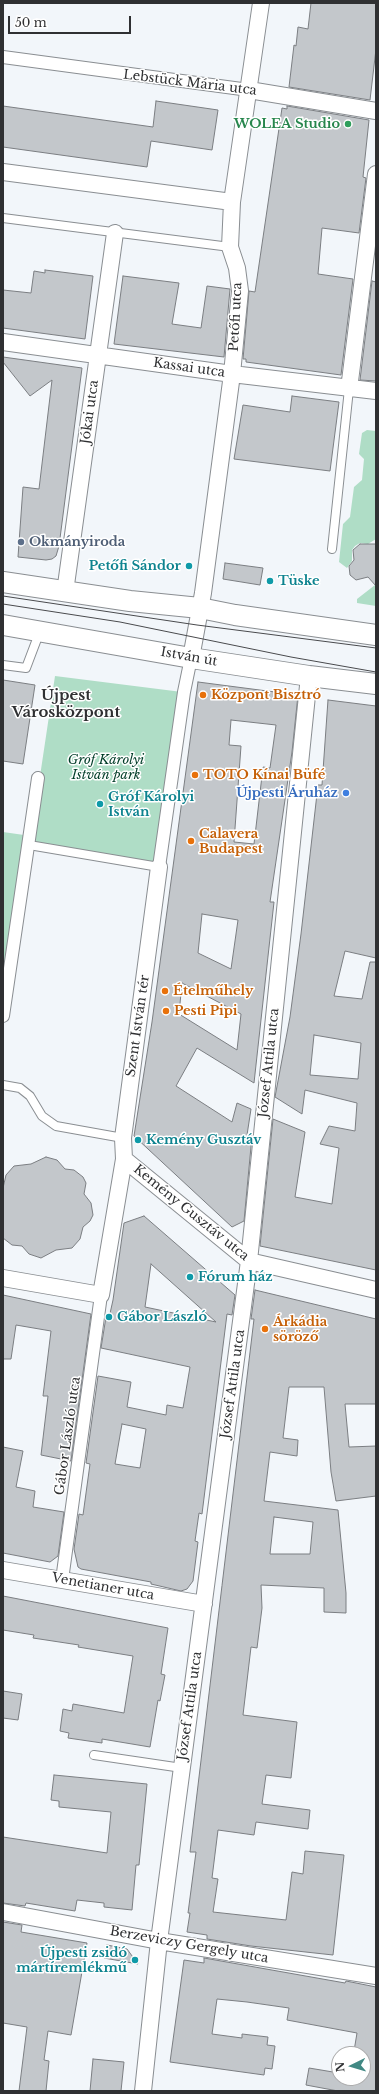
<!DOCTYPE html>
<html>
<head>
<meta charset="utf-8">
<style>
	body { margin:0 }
	#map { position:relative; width:379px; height:2094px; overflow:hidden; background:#f2f6fa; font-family:"Libre Baskerville",serif }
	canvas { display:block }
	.frame { position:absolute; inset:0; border:4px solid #2f3032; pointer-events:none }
	.north { position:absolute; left:331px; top:2046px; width:40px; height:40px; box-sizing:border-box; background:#fff; border:1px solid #acacad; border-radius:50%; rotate:265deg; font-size:11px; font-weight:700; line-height:16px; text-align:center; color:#2f3032 }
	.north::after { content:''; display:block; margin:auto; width:14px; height:18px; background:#418984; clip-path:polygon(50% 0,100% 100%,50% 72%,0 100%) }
	.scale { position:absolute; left:8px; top:16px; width:123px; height:18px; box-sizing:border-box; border:2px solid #2f3032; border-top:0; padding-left:5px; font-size:12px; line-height:14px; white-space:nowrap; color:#2f3032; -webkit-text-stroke:3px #fff; paint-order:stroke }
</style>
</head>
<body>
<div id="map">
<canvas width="379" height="2094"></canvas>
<div class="frame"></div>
<div class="north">N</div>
<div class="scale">50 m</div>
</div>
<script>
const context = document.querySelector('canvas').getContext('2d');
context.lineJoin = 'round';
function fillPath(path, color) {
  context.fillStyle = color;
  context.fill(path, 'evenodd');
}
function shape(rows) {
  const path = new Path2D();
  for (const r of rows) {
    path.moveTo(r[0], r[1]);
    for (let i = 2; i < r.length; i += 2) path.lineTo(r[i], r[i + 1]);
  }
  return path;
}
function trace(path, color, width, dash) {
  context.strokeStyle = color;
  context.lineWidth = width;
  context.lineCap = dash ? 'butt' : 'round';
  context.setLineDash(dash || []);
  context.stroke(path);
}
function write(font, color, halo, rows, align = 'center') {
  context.font = font + ' "Libre Baskerville",serif';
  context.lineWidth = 3;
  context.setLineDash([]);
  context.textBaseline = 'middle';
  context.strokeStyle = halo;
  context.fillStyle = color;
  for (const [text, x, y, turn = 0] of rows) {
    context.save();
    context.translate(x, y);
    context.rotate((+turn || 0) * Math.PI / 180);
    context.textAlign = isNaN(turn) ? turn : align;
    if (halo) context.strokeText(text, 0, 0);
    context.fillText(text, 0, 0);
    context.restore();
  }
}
fillPath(shape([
	[367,430,376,431,376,539,368,544,360,543,355,546,352,550,352,561,347,568,339,562,343,524,350,517,354,487,362,480,364,459,359,454,362,433],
	[375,585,376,606,357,603,357,599],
	[55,676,182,692,156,863,30,843],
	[3,832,24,835,3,973]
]), '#afddc6');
const building = shape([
	[311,3,376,3,376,49,370,100,289,87,294,45,296,46,298,27,308,29,311,3],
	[156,101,218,110,212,150,151,141,147,167,3,147,3,106,153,127,156,101],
	[287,106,369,120,363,177,366,178,359,233,322,228,318,274,353,279,341,375,246,362,246,359,243,359,249,291,255,292,282,108,287,109,287,106],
	[45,270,93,276,85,339,3,328,3,290,31,293,34,271,45,273,45,270],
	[123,276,179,283,172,324,201,328,207,286,230,289,224,357,114,344,123,276],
	[372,281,376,282,376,381,360,380,372,281],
	[3,357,82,368,59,546,56,556,52,559,46,560,18,557,23,487,39,489,52,380,30,396,3,362,3,357],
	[292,396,339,402,330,471,234,459,243,405,290,412,292,396],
	[360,544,376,544,376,586,368,577,356,580,350,575,349,566,354,560,353,550,360,544],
	[225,563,263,568,260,585,223,579,225,563],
	[3,680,35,685,23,764,3,761,3,680],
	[198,682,298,695,292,752,270,902,274,902,254,1083,197,1048,176,1086,232,1122,237,1103,251,1109,247,1135,252,1136,244,1221,232,1227,134,1136,152,1022,198,682],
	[231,720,276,725,270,768,263,767,254,844,234,842,241,746,229,745,231,720],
	[202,914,238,920,231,969,198,953,202,914],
	[182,983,241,1014,237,1050,179,1014,182,983],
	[328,700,376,706,376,958,345,951,334,996,362,999,370,962,376,962,376,1270,260,1246,273,1119,305,1132,295,1197,332,1204,339,1148,320,1144,329,1126,355,1131,357,1103,305,1090,302,1114,275,1097,290,1017,301,934,318,785,322,785,328,700],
	[314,1035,361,1043,358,1079,310,1075,314,1035],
	[46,1157,57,1160,65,1169,74,1170,83,1177,86,1183,84,1194,91,1203,93,1215,90,1221,83,1227,80,1239,72,1248,56,1250,41,1258,29,1254,22,1246,12,1245,3,1238,3,1188,6,1175,14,1166,31,1164,46,1157],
	[144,1216,235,1295,232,1315,227,1314,202,1514,199,1513,195,1541,198,1542,193,1581,187,1589,181,1591,151,1584,151,1582,81,1569,78,1567,74,1549,79,1514,83,1515,90,1464,86,1463,98,1376,131,1382,127,1407,166,1415,167,1405,183,1408,190,1367,101,1348,106,1317,109,1318,113,1300,124,1223,144,1216],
	[151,1264,216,1322,145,1307,151,1264],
	[122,1424,146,1429,140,1468,115,1464,122,1424],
	[255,1290,376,1319,376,1404,345,1404,349,1447,376,1446,376,1496,336,1501,331,1472,324,1387,289,1387,283,1438,298,1440,297,1456,270,1452,264,1501,338,1510,346,1593,346,1613,324,1612,324,1588,261,1585,262,1608,257,1648,251,1647,243,1715,297,1722,291,1778,266,1775,262,1804,310,1810,308,1829,256,1822,254,1835,218,1830,212,1878,218,1879,213,1912,286,1920,292,1872,303,1874,305,1851,344,1855,333,1955,251,1946,207,1939,207,1935,187,1932,190,1913,188,1913,196,1852,190,1852,254,1319,251,1319,255,1290],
	[274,1517,313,1522,310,1554,270,1554,274,1517],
	[3,1295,91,1314,71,1461,41,1455,48,1396,43,1396,51,1331,16,1325,11,1359,3,1359,3,1295],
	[3,1447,23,1451,16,1487,35,1491,33,1507,64,1512,58,1556,50,1562,3,1553,3,1447],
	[3,1596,168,1628,161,1674,165,1675,160,1701,158,1700,150,1747,102,1739,102,1743,68,1738,69,1733,60,1731,63,1709,72,1711,73,1704,124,1713,133,1656,78,1647,79,1645,33,1638,34,1635,3,1630,3,1596],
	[3,1691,22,1694,18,1720,3,1718,3,1691],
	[54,1775,147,1784,139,1865,136,1865,132,1910,104,1907,104,1903,77,1900,75,1911,26,1903,25,1906,3,1903,3,1837,107,1853,111,1812,59,1807,59,1801,51,1800,54,1775],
	[3,1922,22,1925,21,1932,87,1943,71,2035,48,2031,44,2060,49,2061,46,2091,19,2091,27,2027,3,2023,3,1922],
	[107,1945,127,1949,138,1964,104,1958,107,1945],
	[204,1958,345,1983,346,1981,376,1987,376,2091,338,2091,306,2085,309,2068,339,2073,339,2078,363,2078,363,2052,354,2051,357,2033,287,2020,289,2008,247,2002,217,1999,212,2034,242,2038,242,2034,268,2037,267,2045,275,2046,272,2069,265,2068,264,2075,170,2062,184,1960,204,1963,204,1958],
	[93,2059,124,2062,121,2091,90,2091,93,2059]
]);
fillPath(building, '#c3c7cb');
trace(building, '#7b7e82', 1);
const service = shape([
	[3,218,230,247],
	[332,549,349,389],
	[3,665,26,668,40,631],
	[29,845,159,867],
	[3,1085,20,1088,30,1096,42,1116,56,1126,123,1138],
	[94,1755,182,1768]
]);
const pedestrian = shape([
	[3,57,249,90],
	[159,867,184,692,191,658],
	[3,1016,38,778],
	[62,1580,101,1295]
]);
const minor = shape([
	[249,90,376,111],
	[3,172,232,202],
	[3,342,232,374,376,391],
	[349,389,376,174],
	[65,592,115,233],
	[191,658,203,593,232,374,240,291,237,268,230,247,232,202,261,3],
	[124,1159,249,1261,376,1290],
	[3,1278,101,1295,124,1159,123,1138,159,867],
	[3,1570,204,1604],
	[3,1912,159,1941,376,1976],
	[143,2091,159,1941,249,1261,309,676]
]);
const tertiary = shape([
	[3,582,130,601,200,608,235,615,376,635],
	[3,625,191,658,309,676,376,684]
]);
trace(service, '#8a8e92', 10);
trace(pedestrian, '#8a8e92', 14);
trace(minor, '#8a8e92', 18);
trace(tertiary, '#8a8e92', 22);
trace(service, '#fff', 8);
trace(pedestrian, '#fff', 12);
trace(minor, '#fff', 16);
trace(tertiary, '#fff', 20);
trace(shape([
	[3,596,197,625,376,648],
	[3,604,120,622,291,657,376,672]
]), '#494a4d', 1);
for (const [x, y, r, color] of [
	[348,124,4,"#2e9e5b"],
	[21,542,4,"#5c6f8a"],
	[189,566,4,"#0f9aa8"],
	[270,581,4,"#0f9aa8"],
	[203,695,4,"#e8710a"],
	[195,775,4,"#e8710a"],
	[346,793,4,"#3f7fe0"],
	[100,804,4,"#0f9aa8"],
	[191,841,4,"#e8710a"],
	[165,991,4,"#e8710a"],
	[166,1011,4,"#e8710a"],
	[138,1140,4,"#0f9aa8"],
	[190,1277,4,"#0f9aa8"],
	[109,1317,4,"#0f9aa8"],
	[265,1329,4,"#e8710a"],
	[135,1960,4,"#0f9aa8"]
]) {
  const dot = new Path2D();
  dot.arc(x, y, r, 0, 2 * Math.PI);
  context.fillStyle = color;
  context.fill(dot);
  trace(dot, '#fff', 1.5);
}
write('13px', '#2f3032', '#fff', [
	["Lebstück Mária utca",190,83,7],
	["Petőfi utca",236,317,-87],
	["Kassai utca",189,368,8],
	["Jókai utca",90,412,-82],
	["István út",189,657,10],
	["Szent István tér",138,1026,-82],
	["József Attila utca",269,1063,-84],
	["Kemény Gusztáv utca",191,1213,39],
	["József Attila utca",233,1384,-82],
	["Gábor László utca",68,1436,-82],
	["Venetianer utca",103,1587,10],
	["József Attila utca",190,1706,-82],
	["Berzeviczy Gergely utca",189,1945,10]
]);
write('bold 13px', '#27864d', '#fff', [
	["WOLEA Studio",340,124]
], 'right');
write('bold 13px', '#4e5e75', '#fff', [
	["Okmányiroda",29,542]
], 'left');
write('bold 13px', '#0d838f', '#fff', [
	["Petőfi Sándor",181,566,"right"],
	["Tüske",278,581],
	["Gróf Károlyi",108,797],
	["István",108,812],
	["Kemény Gusztáv",146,1140],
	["Fórum ház",198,1277],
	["Gábor László",117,1317],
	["Újpesti zsidó",127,1953,"right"],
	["mártíremlékmű",127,1968,"right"]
], 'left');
write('bold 13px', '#c56008', '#fff', [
	["Központ Bisztró",211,695],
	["TOTO Kínai Büfé",203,775],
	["Calavera",199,834],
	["Budapest",199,849],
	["Ételműhely",173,991],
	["Pesti Pipi",174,1011],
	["Árkádia",273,1322],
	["söröző",273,1337]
], 'left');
write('italic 13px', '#003d28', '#fff', [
	["Gróf Károlyi",106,760],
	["István park",106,775]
]);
write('bold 13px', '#366cbe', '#fff', [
	["Újpesti Áruház",338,793]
], 'right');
write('bold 15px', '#2f3032', '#fff', [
	["Újpest",66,696],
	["Városközpont",66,713]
]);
</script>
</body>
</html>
